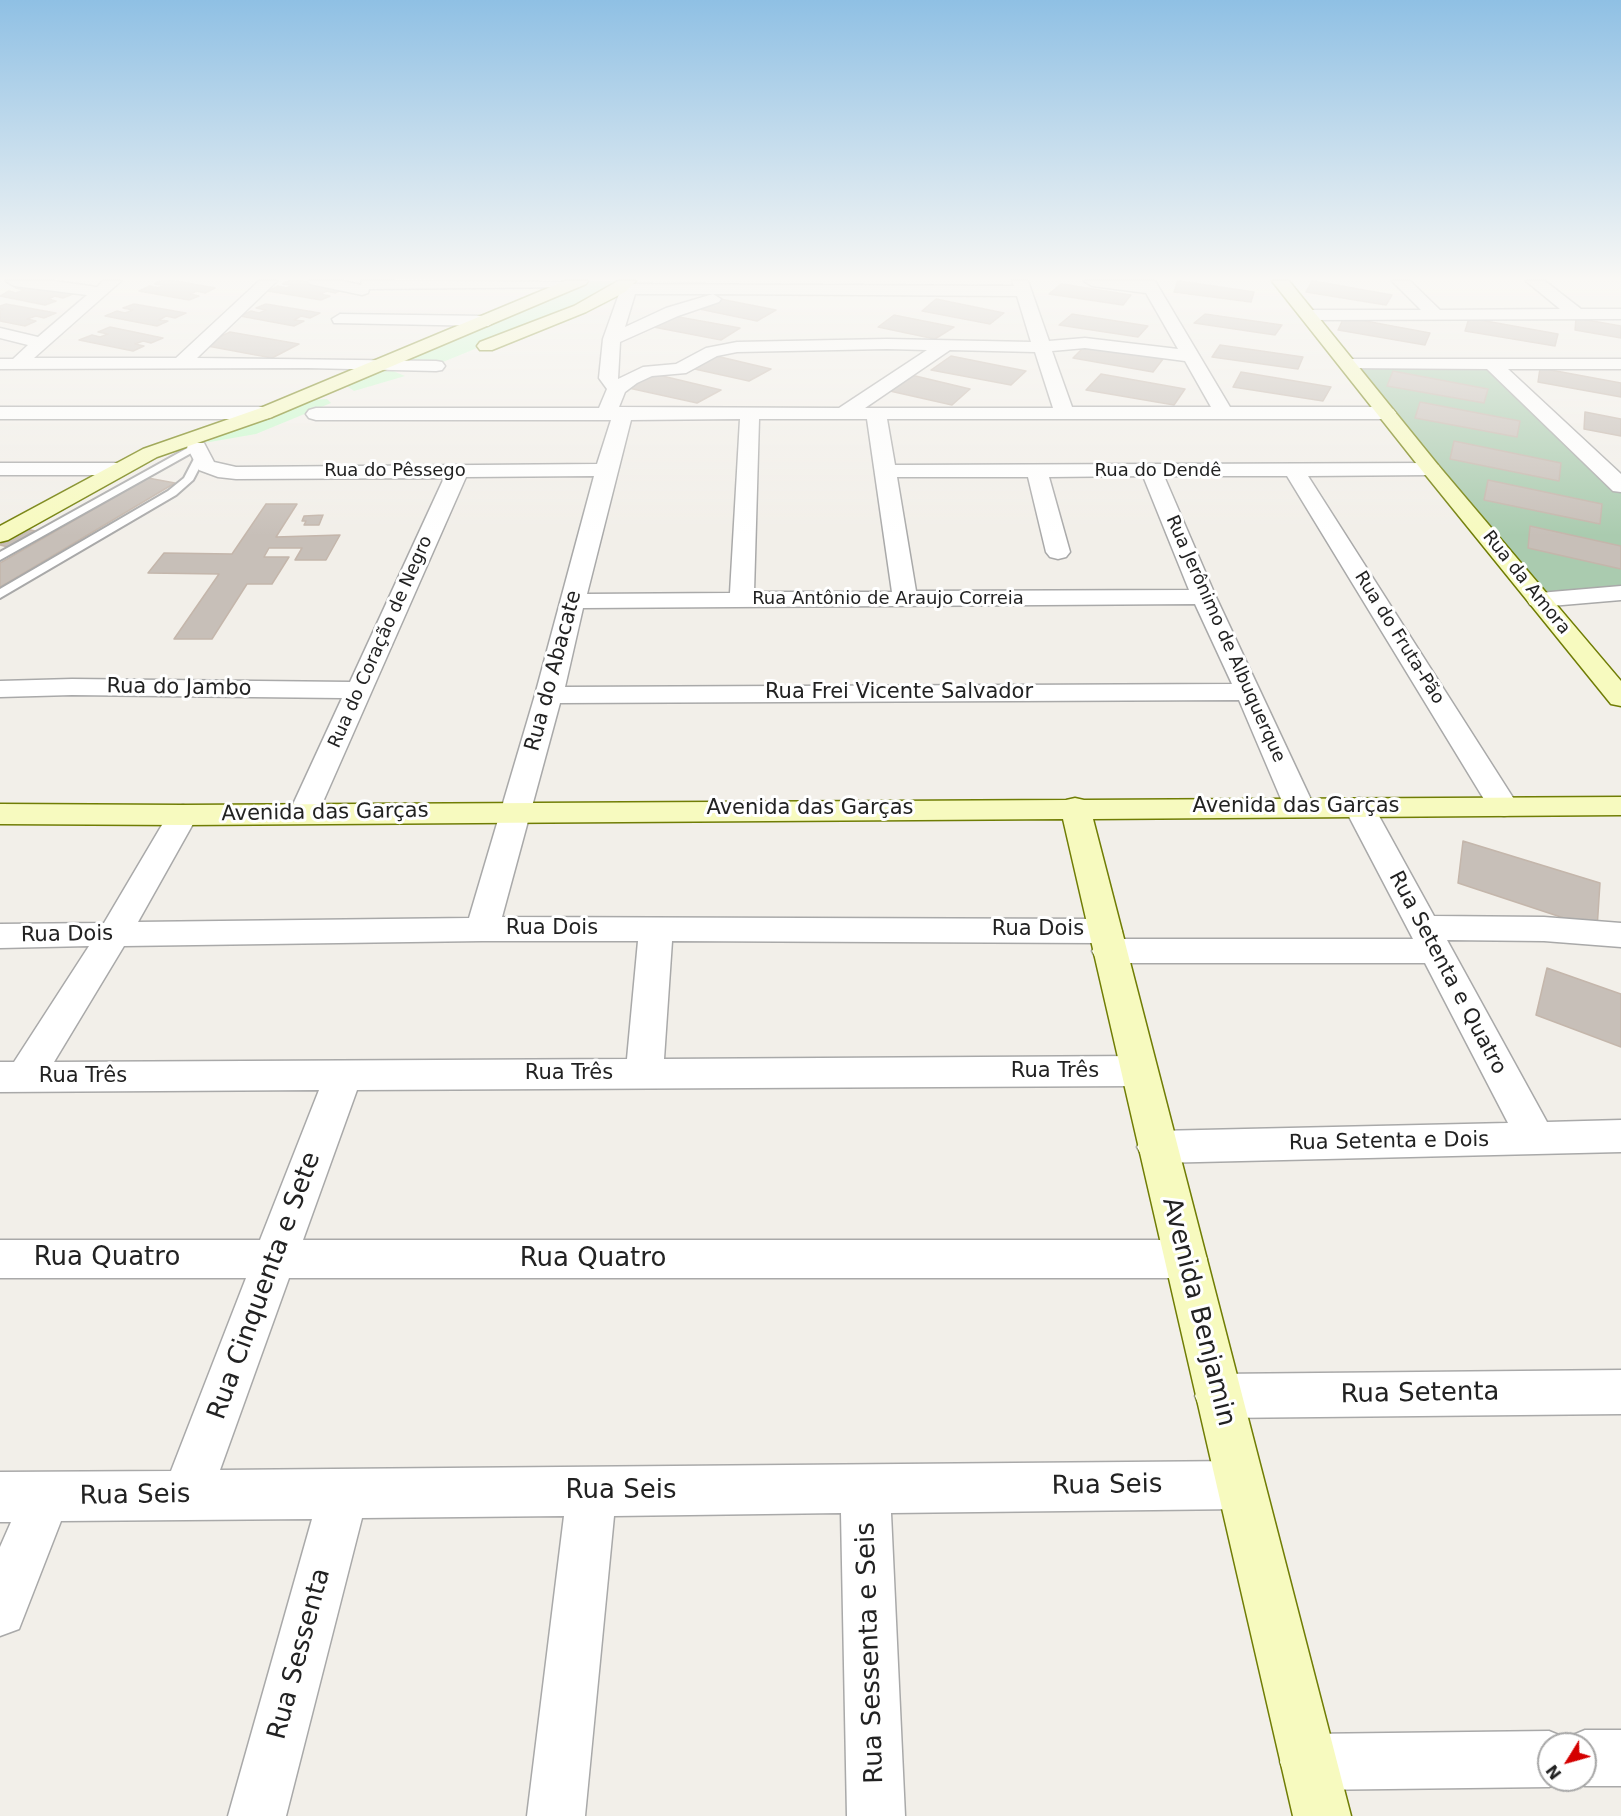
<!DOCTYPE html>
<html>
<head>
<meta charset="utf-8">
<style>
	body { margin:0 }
	#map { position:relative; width:1621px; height:1816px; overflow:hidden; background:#f2efe9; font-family:"DejaVu Sans",sans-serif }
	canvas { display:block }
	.north { position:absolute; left:1537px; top:1732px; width:60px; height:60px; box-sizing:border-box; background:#fff; border:2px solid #a7a7a7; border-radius:50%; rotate:233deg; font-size:16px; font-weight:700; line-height:24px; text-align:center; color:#222 }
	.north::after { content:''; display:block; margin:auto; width:21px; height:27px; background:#d40000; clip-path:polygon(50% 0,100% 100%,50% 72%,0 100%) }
</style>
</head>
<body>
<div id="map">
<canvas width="1621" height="1816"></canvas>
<div class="north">N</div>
</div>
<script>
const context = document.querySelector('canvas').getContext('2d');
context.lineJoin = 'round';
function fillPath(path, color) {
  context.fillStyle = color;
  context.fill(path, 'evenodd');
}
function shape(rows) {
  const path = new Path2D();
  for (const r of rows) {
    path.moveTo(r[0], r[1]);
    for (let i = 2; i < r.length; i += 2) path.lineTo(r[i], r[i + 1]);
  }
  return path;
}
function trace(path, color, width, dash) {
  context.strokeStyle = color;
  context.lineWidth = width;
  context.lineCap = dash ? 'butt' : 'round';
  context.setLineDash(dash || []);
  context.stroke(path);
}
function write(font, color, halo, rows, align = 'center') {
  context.font = font + ' "DejaVu Sans",sans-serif';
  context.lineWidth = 6;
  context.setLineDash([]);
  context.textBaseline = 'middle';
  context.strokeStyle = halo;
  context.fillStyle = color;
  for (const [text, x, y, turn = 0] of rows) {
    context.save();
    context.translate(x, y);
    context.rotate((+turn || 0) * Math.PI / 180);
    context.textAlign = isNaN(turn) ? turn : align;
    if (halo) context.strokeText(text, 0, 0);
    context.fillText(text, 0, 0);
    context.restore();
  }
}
fillPath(shape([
	[1348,364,1492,364,1621,486,1621,593,1539,600]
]), '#aacbaf');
fillPath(shape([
	[583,281,614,281,597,299,443,362,399,363,555,298],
	[386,368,405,376,354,391,344,384],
	[327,399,331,403,256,434,204,443,309,400]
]), '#c8facc');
const building = shape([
	[161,281,175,281,215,288,205,293,197,291,190,294,199,296,189,300,139,291,150,286,158,288,164,285,155,284,161,281],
	[288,281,304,281,345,288,335,293,327,291,320,294,330,296,321,300,268,291,278,286,287,288,292,285,283,284,288,281],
	[1178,281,1254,292,1251,302,1174,292,1178,281],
	[1312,281,1313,281,1392,295,1386,305,1306,292,1312,281],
	[26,284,75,293,63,298,55,296,48,299,56,301,45,305,0,296,9,291,16,293,24,290,16,288,26,284],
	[1061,284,1131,295,1123,305,1049,294,1061,284],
	[720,299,776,310,757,321,699,309,720,299],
	[936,299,1004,313,990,324,922,311,936,299],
	[6,304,56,313,44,318,36,316,27,319,36,321,25,326,0,321,0,311,3,309,0,309,0,306,6,304],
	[134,304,186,313,175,318,166,316,159,320,168,321,157,326,105,316,117,311,125,313,133,310,123,308,134,304],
	[266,304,320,313,310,318,301,316,294,320,304,321,294,326,240,316,251,311,259,313,266,310,256,308,266,304],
	[1072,314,1148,326,1138,337,1059,325,1072,314],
	[1205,314,1282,325,1275,335,1194,323,1205,314],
	[668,315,740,328,721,340,648,326,668,315],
	[894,315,954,327,935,339,878,327,894,315],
	[1344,317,1430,333,1425,345,1338,330,1344,317],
	[1469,318,1558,334,1555,346,1465,331,1469,318],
	[1576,318,1621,326,1621,338,1575,330,1576,318],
	[110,327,163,338,151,343,143,341,135,344,144,346,133,351,79,340,92,335,100,337,108,334,98,332,110,327],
	[230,332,299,344,272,358,202,345,230,332],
	[1220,345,1303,357,1298,369,1212,357,1220,345],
	[1085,346,1163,359,1153,372,1073,358,1085,346],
	[712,355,771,369,749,381,690,368,712,355],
	[951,356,1026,371,1011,385,931,370,951,356],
	[1540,368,1621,383,1621,397,1538,382,1540,368],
	[1393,371,1488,389,1484,403,1387,386,1393,371],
	[1241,372,1331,387,1323,401,1233,387,1241,372],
	[650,373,721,390,697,403,624,387,650,373],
	[903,373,970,389,952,405,881,389,903,373],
	[1101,374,1185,389,1174,405,1086,390,1101,374],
	[1420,402,1520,421,1517,437,1415,418,1420,402],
	[1585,412,1621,419,1621,436,1584,429,1585,412],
	[1454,441,1561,463,1559,481,1450,459,1454,441],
	[148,478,175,483,0,587,0,563,148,478],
	[1488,480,1602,504,1600,524,1484,500,1488,480],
	[266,504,297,504,276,537,340,535,326,560,295,560,302,548,269,548,264,557,289,557,272,584,247,584,212,639,174,639,219,574,148,573,164,553,232,554,266,504],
	[323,515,319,525,304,525,306,521,302,521,304,516,323,515],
	[1530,526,1621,546,1621,569,1528,548,1530,526],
	[26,529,35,531,8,547,0,545,26,529],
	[1463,841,1600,883,1597,929,1458,883,1463,841],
	[1547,968,1621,994,1621,1047,1536,1015,1547,968]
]);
fillPath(building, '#c7bfb8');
trace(building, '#c4b6ab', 1.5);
const lane = shape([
	[193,445,202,447,0,560,0,552,193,445],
	[200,454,205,457,193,480,176,495,0,598,0,589,168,491,184,478,195,457,200,454]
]);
const street = shape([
	[6,281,54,281,97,287,103,281,121,281,34,358,176,358,259,281,277,281,197,358,436,361,442,362,445,366,442,370,436,371,308,368,0,369,0,359,13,359,28,345,0,338,0,328,38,337,87,295,14,286,6,281],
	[308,281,343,281,361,285,362,281,587,282,579,287,369,289,368,293,362,295,310,284,308,281],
	[1012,281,1028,281,1049,341,1085,338,1178,349,1146,293,1092,286,1084,281,1155,281,1230,407,1386,407,1393,409,1396,413,1393,417,1386,419,887,419,895,465,1431,463,1438,465,1441,469,1438,473,1431,475,1308,476,1519,807,1515,814,1504,816,1493,814,1287,476,1164,476,1216,597,1314,806,1310,813,1299,815,1288,813,1284,806,1239,700,560,703,502,917,1105,919,1117,923,1122,931,1117,939,1413,939,1344,807,1348,800,1359,798,1370,800,1374,807,1434,916,1544,917,1621,923,1621,947,1544,941,1447,940,1547,1122,1621,1120,1621,1152,1157,1163,1143,1158,1137,1147,1143,1136,1157,1131,1508,1123,1425,963,1109,963,1097,960,1092,951,1097,943,672,941,664,1059,1138,1056,1151,1061,1157,1071,1151,1081,1138,1086,357,1090,303,1240,1186,1240,1201,1246,1207,1259,1201,1272,1186,1278,289,1278,220,1470,1241,1461,1258,1468,1265,1485,1258,1502,1241,1509,891,1513,905,1816,847,1816,841,1513,614,1516,585,1816,527,1816,564,1516,362,1518,286,1816,228,1816,312,1519,61,1521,19,1629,0,1636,0,1547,11,1522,0,1522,0,1472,171,1471,246,1278,0,1278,0,1240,260,1240,319,1090,0,1092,0,1062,14,1062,89,946,0,948,0,924,104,923,172,808,183,805,194,808,198,815,138,922,469,918,535,695,594,476,466,477,315,820,304,823,293,820,289,813,342,698,72,695,0,697,0,681,72,679,350,682,444,478,236,479,218,477,199,470,187,447,190,443,204,443,214,462,236,467,597,464,611,420,316,420,309,418,306,414,309,410,316,408,599,408,607,389,599,378,603,339,619,294,611,289,619,284,1014,286,1012,281],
	[635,294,713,294,666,308,625,327,635,294],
	[713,294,1017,296,1031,342,887,339,737,342,706,348,676,364,643,367,618,379,620,342,678,316,719,302,721,299,713,294],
	[1085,348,1185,361,1211,407,1072,407,1052,351,1085,348],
	[887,349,927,350,839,408,619,407,625,392,637,383,652,376,686,373,717,356,737,352,887,349],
	[950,350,1035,352,1053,408,865,408,950,350],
	[740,419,730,593,587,594,631,420,740,419],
	[759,419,867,419,892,592,754,592,759,419],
	[1143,476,1189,590,916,591,897,477,1028,477,1046,552,1050,557,1058,559,1066,557,1070,552,1049,477,1143,476],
	[1195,604,1232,684,565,687,583,608,1195,604],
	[482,941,638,941,627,1059,54,1062,124,946,482,941],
	[1392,281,1410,281,1440,310,1560,309,1526,281,1545,281,1581,309,1621,309,1621,319,1308,320,1300,315,1308,310,1421,310,1392,281],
	[340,314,488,316,496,321,488,326,334,323,332,319,340,314],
	[1348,359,1621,359,1621,369,1508,369,1621,474,1621,492,1613,491,1487,369,1342,368,1339,364,1342,360,1348,359],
	[0,407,265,407,272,409,275,413,272,417,265,419,0,419,0,407],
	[0,463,117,463,124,465,127,469,124,473,117,475,0,475,0,463],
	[1621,586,1621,600,1539,607,1530,605,1527,600,1530,595,1539,593,1621,586],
	[1621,1370,1621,1414,1218,1418,1202,1412,1195,1396,1202,1380,1218,1374,1621,1370],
	[1585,1730,1621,1730,1621,1786,1585,1786,1570,1780,1585,1780,1585,1744,1549,1744,1549,1780,1566,1780,1549,1787,1308,1790,1288,1782,1280,1762,1288,1742,1308,1734,1549,1731,1566,1738,1585,1730]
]);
const secondary = shape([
	[565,281,588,281,586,284,272,417,157,457,8,540,0,542,0,526,143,449,258,409,565,281],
	[618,281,636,281,625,292,586,312,492,350,480,350,477,346,480,342,574,306,618,281],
	[1272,281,1289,281,1438,465,1621,681,1621,706,1611,704,1424,473,1272,281],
	[1621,797,1621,815,1093,819,1351,1816,1293,1816,1063,819,183,825,0,824,0,804,183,805,1066,800,1075,798,1084,800,1621,797]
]);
trace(lane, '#a9a9a9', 4);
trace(street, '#a9a9a9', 3);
trace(secondary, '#707d05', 3);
fillPath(lane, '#fff');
fillPath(street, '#fff');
fillPath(secondary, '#f7fabf');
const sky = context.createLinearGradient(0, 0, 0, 536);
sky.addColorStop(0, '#8fc0e4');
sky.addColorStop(0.52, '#f9f8f5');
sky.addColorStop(1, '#f9f8f500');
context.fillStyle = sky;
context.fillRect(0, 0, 1621, 536);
write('18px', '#222', '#fff', [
	["Rua do Pêssego",395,471],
	["Rua do Dendê",1158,471],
	["Rua da Amora",1526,583,51],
	["Rua Antônio de Araujo Correia",888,599],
	["Rua do Fruta-Pão",1399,638,58],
	["Rua Jerônimo de Albuquerque",1225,639,66],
	["Rua do Coração de Negro",381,642,-66]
]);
write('21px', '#222', '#fff', [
	["Rua do Abacate",554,671,-75],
	["Rua do Jambo",179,688,1],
	["Rua Frei Vicente Salvador",899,693],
	["Avenida das Garças",1296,807],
	["Avenida das Garças",810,809],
	["Avenida das Garças",325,813,-1],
	["Rua Dois",552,929],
	["Rua Dois",1038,930],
	["Rua Dois",67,935,-1],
	["Rua Setenta e Quatro",1447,973,62],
	["Rua Três",1055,1072],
	["Rua Três",569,1074],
	["Rua Três",83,1077],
	["Rua Setenta e Dois",1389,1142,-1]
]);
write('26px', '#222', '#fff', [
	["Rua Quatro",107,1258],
	["Rua Quatro",593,1259],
	["Rua Cinquenta e Sete",265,1286,-70],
	["Avenida Benjamin",1198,1312,76],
	["Rua Setenta",1420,1394,-1],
	["Rua Seis",1107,1486,-1],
	["Rua Seis",621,1491],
	["Rua Seis",135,1496,-1],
	["Rua Sessenta e Seis",871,1653,-92],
	["Rua Sessenta",300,1654,-75]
]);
</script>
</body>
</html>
